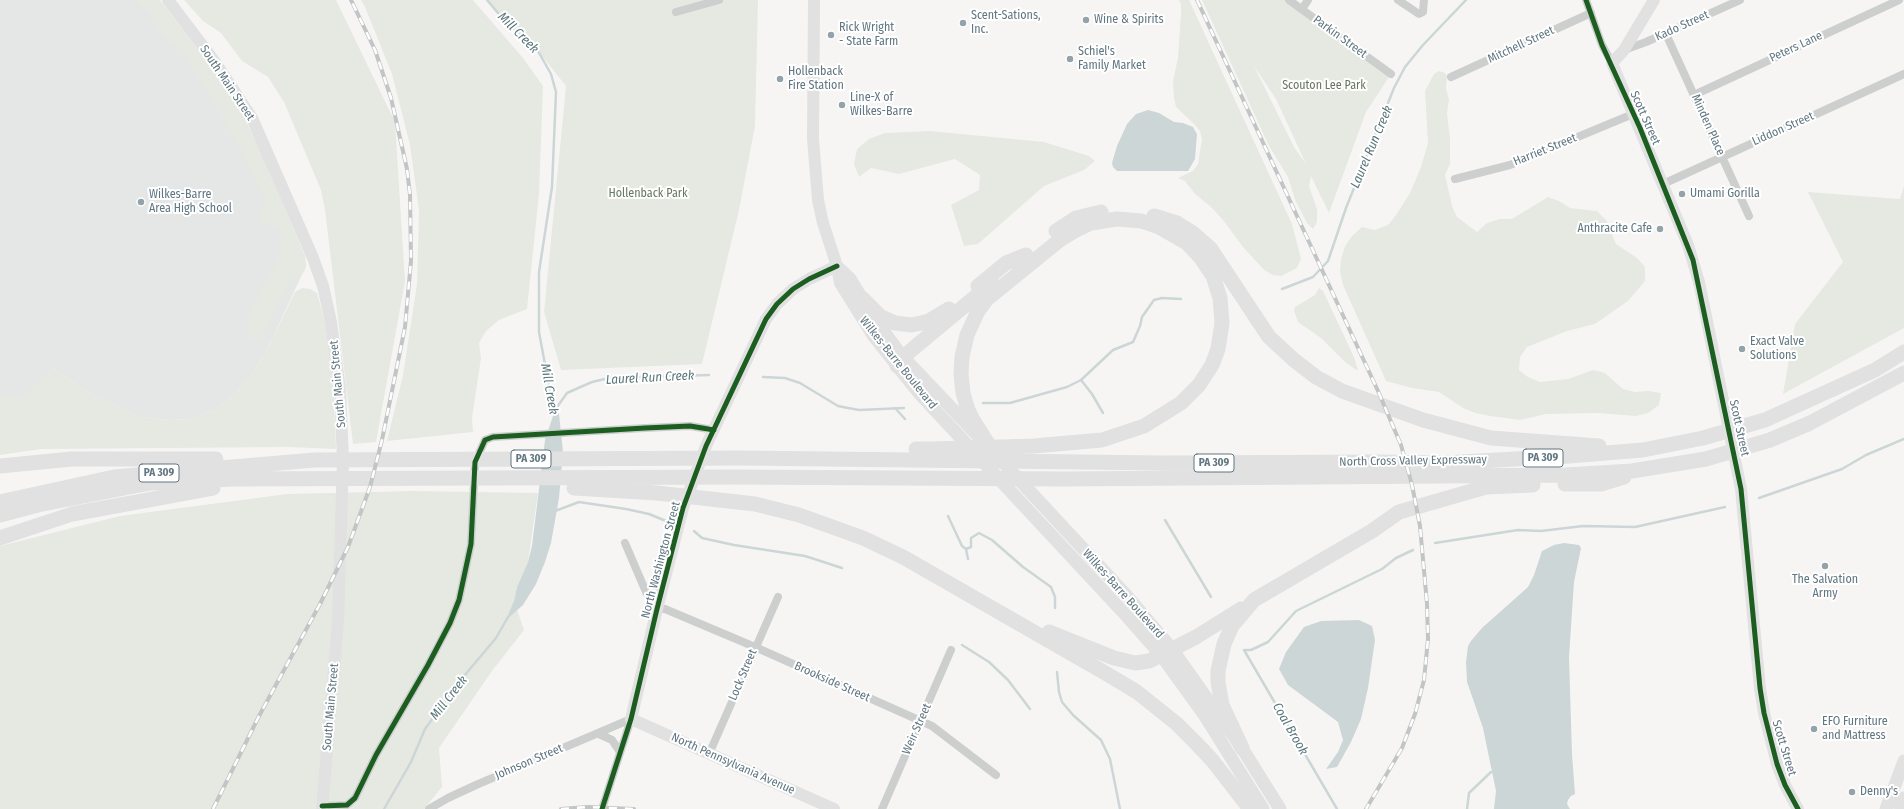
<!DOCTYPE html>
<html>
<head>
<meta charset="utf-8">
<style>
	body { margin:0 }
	canvas { display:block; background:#f6f5f4 }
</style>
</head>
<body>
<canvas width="1904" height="809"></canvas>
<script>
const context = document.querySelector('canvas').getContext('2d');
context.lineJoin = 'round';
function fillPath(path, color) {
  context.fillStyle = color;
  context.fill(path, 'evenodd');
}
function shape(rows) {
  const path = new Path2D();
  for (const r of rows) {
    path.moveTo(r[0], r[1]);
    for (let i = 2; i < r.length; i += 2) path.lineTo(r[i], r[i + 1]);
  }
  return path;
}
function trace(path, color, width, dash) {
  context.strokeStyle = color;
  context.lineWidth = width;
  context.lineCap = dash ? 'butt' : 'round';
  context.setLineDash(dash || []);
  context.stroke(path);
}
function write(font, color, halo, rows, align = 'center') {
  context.font = font + ' "Fira Sans Condensed",sans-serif';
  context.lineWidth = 4;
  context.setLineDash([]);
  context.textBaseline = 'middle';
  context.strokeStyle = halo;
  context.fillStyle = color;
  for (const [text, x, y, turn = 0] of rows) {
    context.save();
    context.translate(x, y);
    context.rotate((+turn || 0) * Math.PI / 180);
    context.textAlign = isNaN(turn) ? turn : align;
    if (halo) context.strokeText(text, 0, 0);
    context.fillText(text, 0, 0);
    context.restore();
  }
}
fillPath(shape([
	[0,0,160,0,305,256,306,266,267,350,253,372,235,395,215,410,190,419,169,420,142,417,93,396,54,369,22,398,0,397]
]), '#e5e7e6');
fillPath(shape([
	[137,0,160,0,223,82,241,111,259,148,305,256,306,266,304,272,291,281,284,292,261,340,252,339,247,333,248,319,253,303,279,259,281,234,276,226,263,224,258,212,266,201,222,116,182,51,160,33,149,12,140,5],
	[184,0,336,0,395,122,405,281,376,442,353,444,325,210,321,190,284,102,268,77,242,61,221,33,203,21],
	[361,0,473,0,523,58,543,86,539,194,527,309,499,320,486,331,479,343,481,358,472,418,473,432,387,441,403,375,417,284,419,210,410,145,392,74,365,7],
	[486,0,758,0,755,126,739,210,702,364,561,370,544,312,566,86,538,51,503,19],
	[1179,0,1189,0,1292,224,1301,259,1297,268,1281,276,1273,275,1264,270,1243,247,1223,220,1210,206,1195,194,1185,181,1178,178,1193,171,1198,164,1202,139,1200,131,1194,124,1176,107,1174,99,1173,82,1178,57,1181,13,1181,5],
	[1202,0,1286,0,1391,74,1366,112,1329,213,1311,176,1309,186,1317,209,1317,222,1313,229,1307,223,1295,200,1288,177,1269,146],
	[1254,66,1276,99,1306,164,1294,147],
	[1439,71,1445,73,1447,76,1446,88,1449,100,1447,113,1450,139,1450,164,1445,175,1452,206,1457,217,1477,232,1487,223,1500,219,1512,219,1548,197,1559,201,1570,208,1597,211,1606,220,1616,244,1637,258,1645,267,1645,281,1628,301,1595,324,1567,331,1527,347,1520,357,1519,370,1528,377,1540,382,1568,379,1593,370,1605,373,1623,389,1635,392,1648,391,1661,393,1659,405,1648,413,1636,416,1598,413,1546,414,1520,420,1490,416,1475,413,1463,408,1439,392,1412,388,1386,381,1343,285,1340,272,1341,259,1345,246,1352,236,1362,227,1375,230,1388,225,1396,215,1410,193,1421,167,1428,143,1425,91,1434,74],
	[930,131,1044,142,1089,156,1095,161,1084,170,1044,186,978,244,964,246,951,205,979,190,980,175,955,159,899,174,871,168,859,177,854,164,857,149,869,139,885,133],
	[1904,186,1904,328,1783,394,1795,324,1843,262,1808,192,1900,199],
	[302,288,310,289,317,293,327,329,333,376,336,449,288,447,41,449,0,455,0,397,22,397,54,369,93,396,142,417,169,420,190,419,215,410,235,395,253,372,267,350,295,292],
	[1319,288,1323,291,1354,357,1358,371,1345,362,1321,338,1298,322,1294,311,1295,307,1315,295],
	[414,491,538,493,528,562,517,587,514,601,524,630,492,671,439,748,442,787,424,809,0,809,0,546,120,516,287,494]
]), '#e6e9e2');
fillPath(shape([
	[1148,110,1159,113,1174,122,1183,123,1193,127,1197,134,1195,159,1188,171,1117,171,1113,167,1112,163,1117,146,1127,124,1136,114],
	[555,410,559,414,563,452,559,498,551,543,545,562,536,584,523,605,506,620,514,601,517,587,528,562,532,546,545,440],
	[1564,543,1579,545,1581,548,1574,582,1569,657,1572,754,1575,794,1571,796,1568,800,1567,804,1570,809,1494,809,1496,791,1483,728,1467,682,1466,662,1468,646,1471,641,1482,628,1528,587,1534,575,1542,551,1554,545],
	[1359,620,1372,626,1375,640,1368,688,1361,719,1351,742,1337,767,1326,769,1338,752,1343,740,1338,722,1288,685,1279,669,1286,652,1304,627,1321,621]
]), '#ccd6d7');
trace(shape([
	[487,0,503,19,538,51,551,74,556,92,552,187,539,272,539,332,549,386,550,403,555,410,554,414],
	[1282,289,1313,277,1328,261,1346,208,1394,88,1405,67,1423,45,1466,0],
	[763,377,785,378,800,383,838,406,848,408,859,410,904,408],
	[1081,380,1092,394,1103,413],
	[983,403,1010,403,1067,387,1081,380,1113,350,1133,342,1140,326,1142,317,1154,300,1162,298,1181,299],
	[895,408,905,419],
	[555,410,567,393,592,382,609,378,709,375],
	[1759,498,1842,469,1866,455,1904,439],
	[555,511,579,502,626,509,649,514,666,521],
	[948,516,962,546,966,549,971,547,971,538,979,533,992,540,1023,567,1051,587,1055,597,1055,608],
	[1165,520,1211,597],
	[694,531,702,538,734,545,805,556,842,568],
	[1435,543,1518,530,1541,531,1583,526,1635,527,1725,507],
	[966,549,968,559],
	[962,645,989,662,1008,680,1030,709],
	[1244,650,1251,650,1268,642,1296,611,1382,569,1396,558,1413,550],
	[1244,650,1337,809],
	[1057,672,1059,692,1062,702,1073,715,1101,740,1110,759,1120,809],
	[384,809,411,762,425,729,459,682,496,638,508,617],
	[1467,809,1469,793,1491,772]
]), '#ccd6d7', 2.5);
trace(shape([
	[1289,0,1391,74],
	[1398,0,1419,14,1423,12,1424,0],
	[1586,0,1602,45,1612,63],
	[1302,9,1308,0],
	[676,12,719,0],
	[1666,34,1749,216],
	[1624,50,1646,42,1740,0],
	[1451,77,1591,13],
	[1694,95,1899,0],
	[1455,179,1510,165,1633,114],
	[1663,184,1904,74],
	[625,543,646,592,657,609,665,609,755,647,932,726,996,775],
	[599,734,612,740,620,752],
	[709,754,778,597],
	[322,806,347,805,355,798,376,755,428,665,450,623,459,600,471,544,475,462,485,440,493,437,645,428,690,426,714,430],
	[429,809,448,798,476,785,631,719],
	[602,809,631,719],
	[882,809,951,650]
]), '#cdcfcf', 8);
trace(shape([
	[168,0,215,62,252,118,313,258,323,286,331,322,340,389,343,460,338,621,322,809],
	[814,0,813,139,818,200,823,223,837,266,840,283,873,336,897,366],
	[1654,0,1624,50,1612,63,1688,245,1699,282,1741,489,1760,688,1764,713,1777,764,1785,785,1798,809],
	[837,266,850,278,872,314,903,357],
	[834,809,631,719,657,609,683,508,706,446,766,319,777,304,793,289,809,279,837,266]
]), '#e1e1e2', 12);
trace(shape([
	[903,357,979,437],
	[897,366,919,393,1122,611,1161,655,1205,716,1263,809],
	[997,456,1127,596,1172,649,1242,748,1280,809],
	[1886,809,1904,761],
	[1900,809,1904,798]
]), '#e1e1e2', 13);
trace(shape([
	[1154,216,1177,223,1193,233,1210,248,1269,337,1294,360,1316,377,1342,391,1423,420,1491,438,1599,446],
	[1056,231,1076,218,1101,212],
	[978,286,1006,263,1026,255],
	[862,298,881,317,895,323,912,325,921,323,929,321,949,309],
	[897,366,903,357,992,283],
	[916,449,932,449,1034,446,1102,440,1144,426,1181,403,1199,385,1212,365,1218,349,1222,323,1220,298,1213,276,1201,258,1187,243,1159,227,1141,221,1117,219,1091,223,1076,230,1061,239,987,299,978,311,967,335,962,357,961,374,963,393,968,410,973,420,994,453],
	[0,466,72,459,216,459],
	[1565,484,1601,484,1624,477],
	[574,488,657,493,755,504,799,515,863,538,903,557,1107,674,1137,692,1177,724,1195,742,1212,760,1250,809],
	[0,502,114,477,315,460,741,458,1165,463,1381,462,1443,463,1569,456,1643,450,1703,438,1765,420,1875,370,1904,352],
	[0,515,38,505,150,483,233,479,733,477,1063,479,1565,475,1632,471,1706,459,1770,440,1810,423,1904,373],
	[0,538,72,514,213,488],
	[1049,632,1114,658,1135,663,1149,661,1161,655,1196,637,1241,609],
	[1242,748,1222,705,1218,682,1218,671,1224,644,1232,626,1254,600,1372,531,1399,512,1486,487,1533,485]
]), '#e1e1e2', 15);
const rail = shape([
	[1197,0,1378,391,1401,445,1412,485,1420,526,1427,604,1428,639,1424,680,1415,714,1402,748,1366,809],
	[213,809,259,716,320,604,348,547,370,487,382,440,405,327,411,261,410,195,407,169,391,98,375,50,351,0],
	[561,809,588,807,634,809]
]);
trace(rail, '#c2c5c5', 4);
trace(rail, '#fff', 2.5, [8]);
trace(shape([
	[1586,0,1602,45,1640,128,1693,260,1741,489,1760,688,1764,713,1777,764,1785,785,1798,809],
	[322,806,347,805,355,798,376,755,428,665,450,623,459,600,471,544,475,462,485,440,493,437,645,428,690,426,714,430],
	[602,809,631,719,657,609,683,508,706,446,766,319,777,304,793,289,809,279,837,266]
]), '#1b5e20', 5);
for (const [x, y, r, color] of [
	[1086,20,4,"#94a2a9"],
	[963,23,4,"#94a2a9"],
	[831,35,4,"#94a2a9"],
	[1070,59,4,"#94a2a9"],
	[780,79,4,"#94a2a9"],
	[842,105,4,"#94a2a9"],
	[1682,194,4,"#94a2a9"],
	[141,202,4,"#94a2a9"],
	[1660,229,4,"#94a2a9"],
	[1742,349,4,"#94a2a9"],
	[1825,566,4,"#94a2a9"],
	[1814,729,4,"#94a2a9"],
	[1852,792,4,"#94a2a9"]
]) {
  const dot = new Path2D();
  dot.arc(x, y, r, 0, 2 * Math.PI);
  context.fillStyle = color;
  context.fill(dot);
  trace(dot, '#fff', 1.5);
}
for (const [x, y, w] of [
	[1543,458,40],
	[531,459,40],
	[1214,463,40],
	[159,473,40]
]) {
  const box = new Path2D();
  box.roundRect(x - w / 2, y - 9, w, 18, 3);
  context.fillStyle = '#fff';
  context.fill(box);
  trace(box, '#607680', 1);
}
write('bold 11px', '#607680', null, [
	["PA 309",1543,458],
	["PA 309",531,459],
	["PA 309",1214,463],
	["PA 309",159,473]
]);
write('12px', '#607680', '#fff', [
	["Scent-Sations,",971,16],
	["Inc.",971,30],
	["Wine & Spirits",1094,20],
	["Rick Wright",839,28],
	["- State Farm",839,42],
	["Schiel's",1078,52],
	["Family Market",1078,66],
	["Hollenback",788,72],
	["Fire Station",788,86],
	["Line-X of",850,98],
	["Wilkes-Barre",850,112],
	["Umami Gorilla",1690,194],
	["Wilkes-Barre",149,195],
	["Area High School",149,209],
	["Anthracite Cafe",1652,229,"right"],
	["Exact Valve",1750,342],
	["Solutions",1750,356],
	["The Salvation",1825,580,"center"],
	["Army",1825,594,"center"],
	["EFO Furniture",1822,722],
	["and Mattress",1822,736],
	["Denny's",1860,792]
], 'left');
write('12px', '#607680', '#fff', [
	["Kado Street",1682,26,-24],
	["Parkin Street",1340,37,36],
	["Mitchell Street",1521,45,-25],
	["Peters Lane",1796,47,-25],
	["South Main Street",227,83,56],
	["Scott Street",1645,118,66],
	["Minden Place",1708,125,66],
	["Liddon Street",1783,129,-24],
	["Harriet Street",1545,150,-22],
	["Wilkes-Barre Boulevard",898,363,51],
	["South Main Street",338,384,-95],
	["Scott Street",1739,428,78],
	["North Cross Valley Expressway",1413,461,-1],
	["North Washington Street",661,560,-75],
	["Wilkes-Barre Boulevard",1123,594,48],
	["Lock Street",743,675,-67],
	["Brookside Street",832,682,24],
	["South Main Street",331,707,-85],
	["Weir Street",917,729,-66],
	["Scott Street",1784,748,73],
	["Johnson Street",529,762,-23],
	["North Pennsylvania Avenue",733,764,24]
]);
write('12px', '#66785f', '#fff', [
	["Scouton Lee Park",1324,86],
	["Hollenback Park",648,194]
]);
write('italic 13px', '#5a767b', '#fff', [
	["Mill Creek",518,33,45],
	["Laurel Run Creek",1372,147,-67],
	["Laurel Run Creek",650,378,-3],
	["Mill Creek",549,389,80],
	["Mill Creek",449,698,-52],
	["Coal Brook",1290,729,60]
]);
</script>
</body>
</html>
